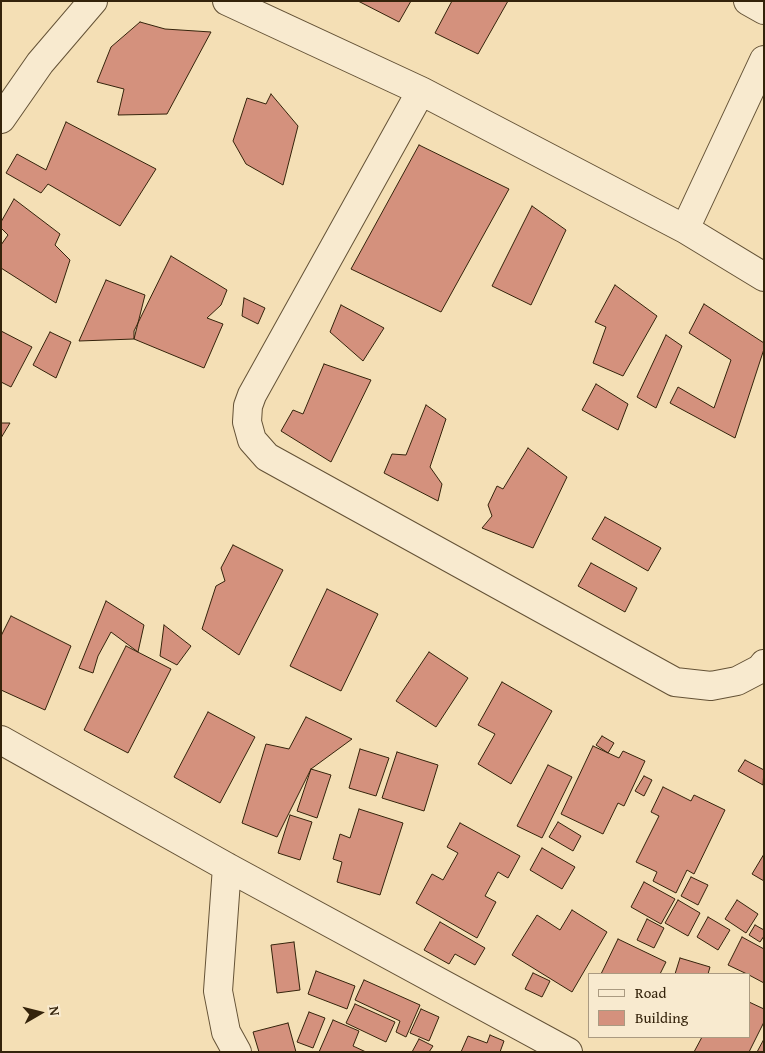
<!DOCTYPE html>
<html>
<head>
<meta charset="utf-8">
<style>
	body { margin:0 }
	#map { position:relative; width:765px; height:1053px; overflow:hidden; background:#f4dfb5; font-family:"Gentium Book Plus",serif }
	canvas { display:block }
	.frame { position:absolute; inset:0; border:2px solid #34230b; pointer-events:none }
	.legend { position:absolute; left:588px; top:973px; width:162px; height:65px; box-sizing:border-box; background:#f8eacf; border:1px solid #aa9a81; margin:0; padding:6px 9px; list-style:none; font-size:15px; color:#34230b }
	.legend li { display:flex; align-items:center; gap:10px; height:25px }
	.legend b { width:25px; border:1px solid #aa9a81 }
	.north { position:absolute; left:15px; top:988px; width:50px; height:50px; -webkit-text-stroke:4px #f8eacf; paint-order:stroke; rotate:82deg; font-size:14px; font-weight:700; line-height:20px; text-align:center; color:#34230b }
	.north::after { content:''; display:block; margin:auto; width:18px; height:22px; background:#34230b; clip-path:polygon(50% 0,100% 100%,50% 72%,0 100%) }
</style>
</head>
<body>
<div id="map">
<canvas width="765" height="1053"></canvas>
<div class="frame"></div>
<ul class="legend">
<li><b style="height:6px;background:#f8eacf"></b>Road</li>
<li><b style="height:14px;background:#d4917d"></b>Building</li>
</ul>
<div class="north">N</div>
</div>
<script>
const context = document.querySelector('canvas').getContext('2d');
context.lineJoin = 'round';
function fillPath(path, color) {
  context.fillStyle = color;
  context.fill(path, 'evenodd');
}
function shape(rows) {
  const path = new Path2D();
  for (const r of rows) {
    path.moveTo(r[0], r[1]);
    for (let i = 2; i < r.length; i += 2) path.lineTo(r[i], r[i + 1]);
  }
  return path;
}
function trace(path, color, width, dash) {
  context.strokeStyle = color;
  context.lineWidth = width;
  context.lineCap = dash ? 'butt' : 'round';
  context.setLineDash(dash || []);
  context.stroke(path);
}
const building = shape([
	[358,1,411,1,399,22,358,1],
	[452,1,508,1,478,54,435,33,452,1],
	[140,22,165,29,211,32,167,114,118,115,124,89,97,82,111,47,140,22],
	[271,94,298,126,283,185,246,164,233,141,247,98,266,104,271,94],
	[66,122,156,169,120,226,48,184,41,193,6,173,17,154,46,170,66,122],
	[419,145,509,189,441,312,351,269,419,145],
	[14,199,60,234,55,245,70,260,56,303,1,268,1,245,8,235,1,228,1,222,14,199],
	[532,206,566,230,531,305,492,286,532,206],
	[171,256,227,290,221,305,207,318,223,324,204,368,134,339,134,331,171,256],
	[106,280,145,295,134,339,79,341,106,280],
	[615,285,657,316,623,376,593,363,606,327,595,322,615,285],
	[244,298,265,308,258,324,242,316,244,298],
	[704,304,764,343,764,349,735,438,670,403,678,387,714,408,731,360,689,333,704,304],
	[341,305,384,328,363,361,330,332,341,305],
	[1,331,32,347,11,387,1,382,1,331],
	[50,332,71,342,56,378,33,365,50,332],
	[666,335,682,346,656,408,637,397,666,335],
	[324,364,371,380,331,462,281,431,293,410,303,414,324,364],
	[596,384,628,404,618,430,582,410,596,384],
	[426,405,446,419,430,467,442,484,438,501,384,473,392,454,406,455,426,405],
	[1,423,10,423,1,438,1,423],
	[528,448,567,477,533,548,482,528,492,516,488,505,497,486,503,489,528,448],
	[605,517,661,548,648,571,592,539,605,517],
	[233,545,283,570,239,655,202,629,216,586,225,581,221,568,233,545],
	[591,563,637,588,625,612,578,586,591,563],
	[327,589,378,614,341,691,290,666,327,589],
	[106,601,144,625,138,652,111,632,98,656,93,673,79,668,106,601],
	[11,616,71,646,45,710,1,690,1,636,11,616],
	[164,625,191,646,177,665,160,656,164,625],
	[126,646,171,669,128,753,84,730,126,646],
	[429,652,468,678,436,727,396,701,429,652],
	[502,682,552,711,511,784,478,764,495,734,478,725,502,682],
	[208,712,255,737,220,803,174,777,208,712],
	[306,717,352,739,311,769,277,837,242,823,266,744,289,749,306,717],
	[602,736,614,743,608,753,596,745,602,736],
	[593,746,619,758,623,751,645,761,624,806,618,803,603,834,561,814,593,746],
	[360,749,389,758,376,796,349,788,360,749],
	[397,752,438,765,424,811,382,798,397,752],
	[745,760,764,770,763,785,738,771,745,760],
	[548,765,572,777,542,838,517,826,548,765],
	[311,769,331,775,317,818,297,811,311,769],
	[644,776,652,780,644,796,635,791,644,776],
	[663,787,691,801,694,795,725,810,694,874,687,870,676,893,653,881,657,872,636,862,659,816,651,812,663,787],
	[359,809,403,823,380,895,337,882,342,862,333,859,340,834,350,838,359,809],
	[290,815,312,822,300,860,278,853,290,815],
	[558,822,581,836,573,851,549,837,558,822],
	[460,823,520,856,508,878,498,872,485,896,496,902,477,938,416,903,432,874,443,880,458,853,447,847,460,823],
	[542,848,575,867,562,889,530,870,542,848],
	[764,854,764,881,752,874,764,854],
	[691,877,708,885,698,905,681,896,691,877],
	[644,882,675,899,661,924,631,907,644,882],
	[678,900,700,913,688,936,665,923,678,900],
	[737,900,758,914,746,933,725,919,737,900],
	[572,910,607,932,572,992,512,955,537,915,560,930,572,910],
	[708,917,730,930,718,950,697,937,708,917],
	[647,919,664,928,654,948,637,940,647,919],
	[440,922,485,948,475,965,455,954,449,964,424,950,440,922],
	[755,925,764,930,764,936,760,942,749,935,755,925],
	[742,937,764,949,764,983,749,975,749,974,747,974,728,965,742,937],
	[618,939,666,962,660,974,601,974,618,939],
	[294,942,300,990,277,993,271,945,294,942],
	[680,958,710,967,708,974,675,974,680,958],
	[316,971,355,986,347,1009,308,994,316,971],
	[533,973,550,981,542,997,525,989,533,973],
	[364,980,420,1005,406,1037,396,1032,400,1021,355,1000,364,980],
	[749,1002,764,1009,764,1022,749,1052,694,1052,702,1037,749,1037,749,1002],
	[355,1004,395,1022,386,1042,346,1023,355,1004],
	[421,1009,439,1017,429,1041,410,1033,421,1009],
	[309,1012,325,1018,313,1048,297,1042,309,1012],
	[333,1020,359,1031,353,1046,366,1052,319,1052,333,1020],
	[288,1023,296,1052,259,1052,253,1032,288,1023],
	[490,1035,504,1041,500,1052,461,1052,468,1036,487,1043,490,1035],
	[419,1039,433,1046,429,1052,412,1052,419,1039],
	[764,1039,764,1052,757,1052,764,1039]
]);
fillPath(building, '#d4917d');
trace(building, '#34230b', 1);
const street = shape([
	[227,1,421,91,685,229,764,277],
	[748,1,764,10],
	[421,91,252,395,248,406,247,422,252,440,267,457,675,682,711,686,737,681,760,669,764,664],
	[1,119,40,63,93,1],
	[685,229,764,60],
	[1,740,227,867,568,1052],
	[227,867,218,991,226,1032,237,1052]
]);
trace(street, '#645236', 30);
trace(street, '#f8eacf', 28);
</script>
</body>
</html>
